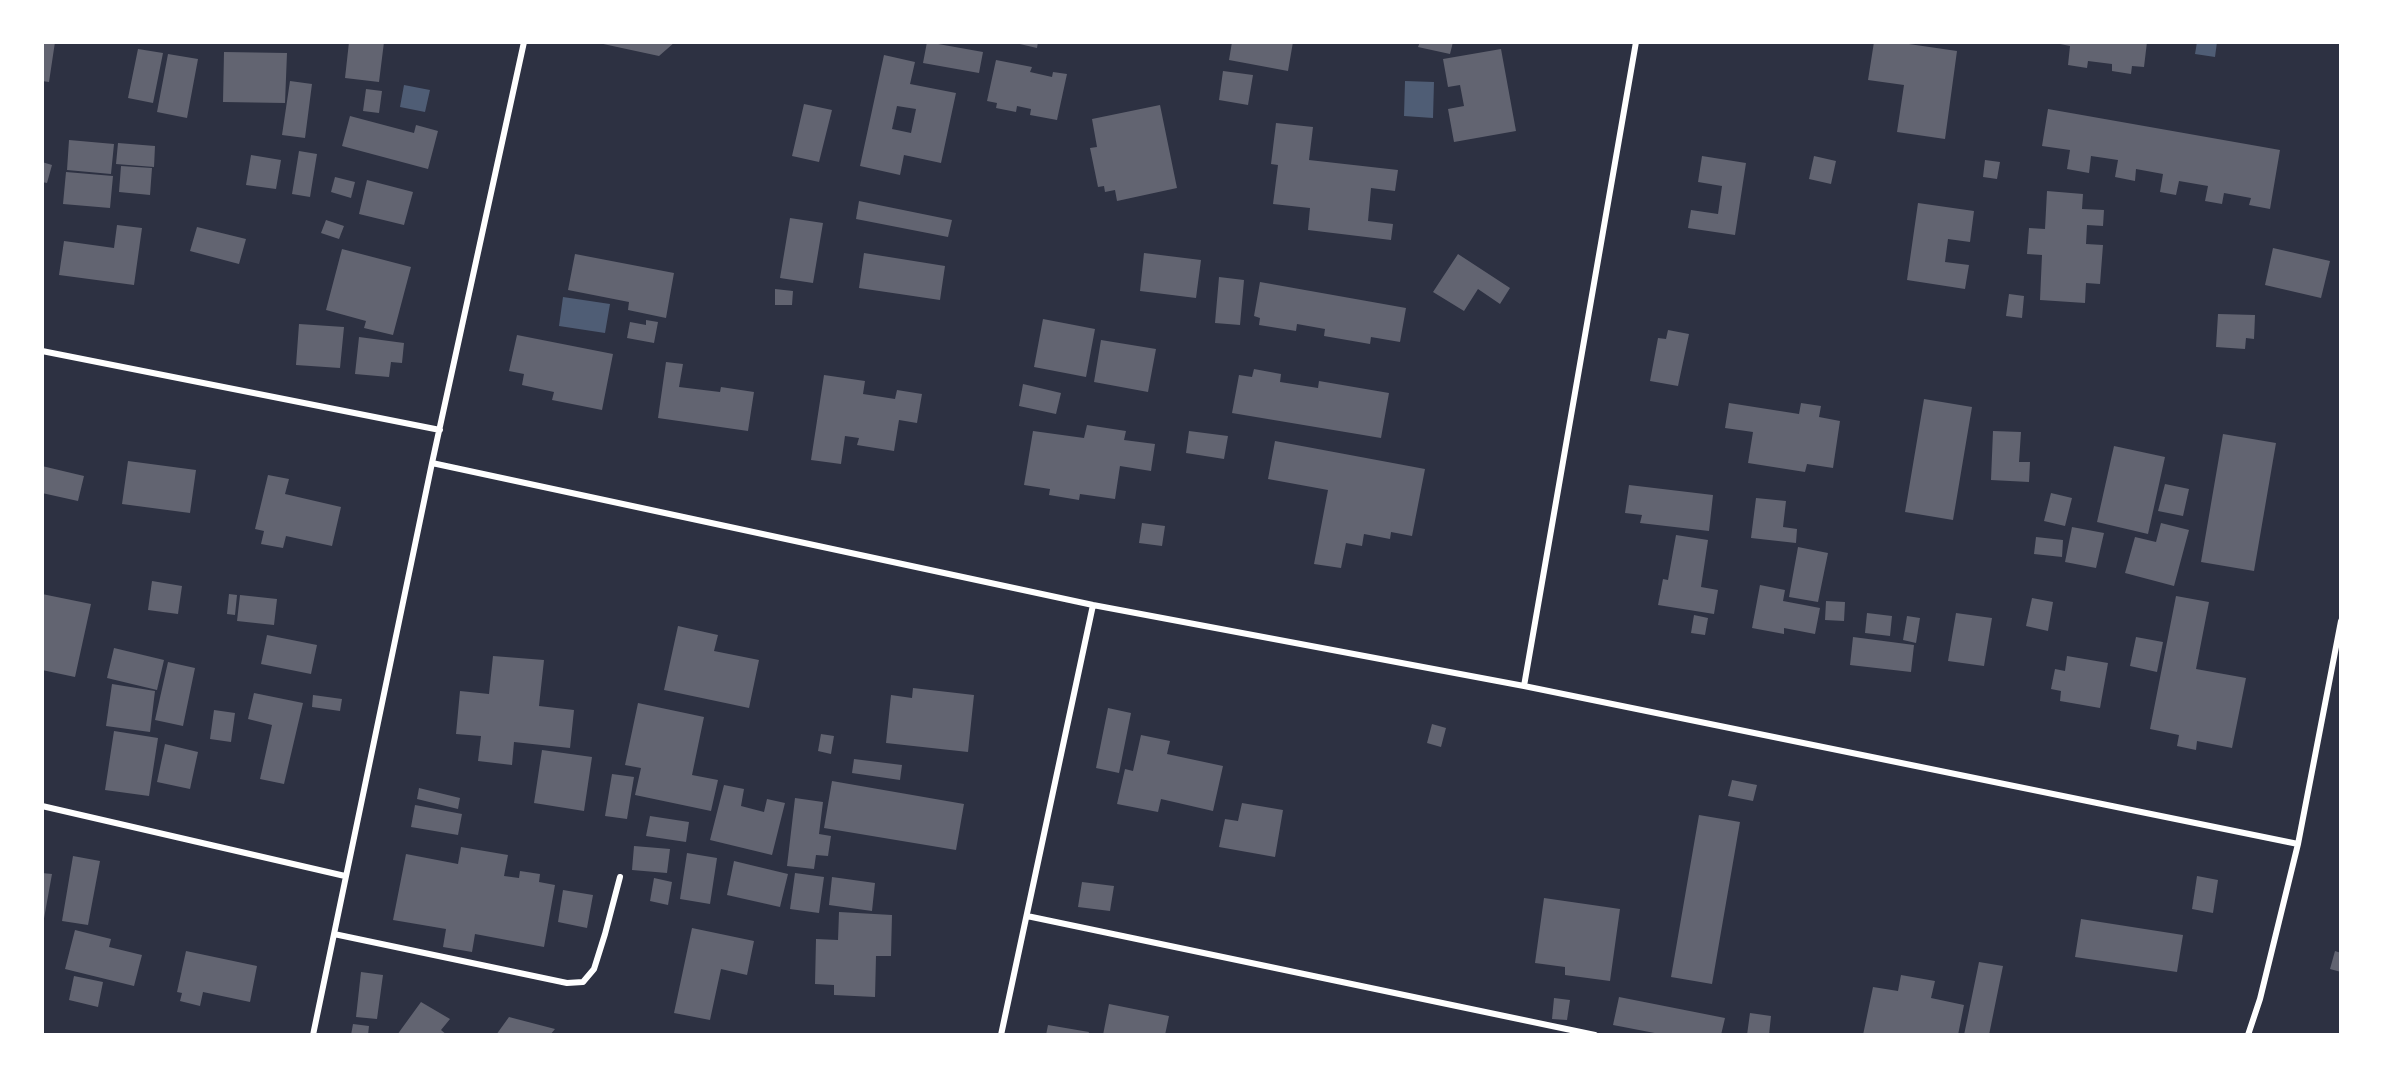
<!DOCTYPE html>
<html>
<head>
<meta charset="utf-8">
<style>
	body { margin:0 }
	#map { position:relative; width:2383px; height:1077px; overflow:hidden; background:#2d3142; font-family:Karla,sans-serif }
	canvas { display:block }
	.frame { position:absolute; inset:0; border:44px solid #fff; pointer-events:none }
</style>
</head>
<body>
<div id="map">
<canvas width="2383" height="1077"></canvas>
<div class="frame"></div>
</div>
<script>
const context = document.querySelector('canvas').getContext('2d');
context.lineJoin = 'round';
function fillPath(path, color) {
  context.fillStyle = color;
  context.fill(path, 'evenodd');
}
function shape(rows) {
  const path = new Path2D();
  for (const r of rows) {
    path.moveTo(r[0], r[1]);
    for (let i = 2; i < r.length; i += 2) path.lineTo(r[i], r[i + 1]);
  }
  return path;
}
function trace(path, color, width, dash) {
  context.strokeStyle = color;
  context.lineWidth = width;
  context.lineCap = dash ? 'butt' : 'round';
  context.setLineDash(dash || []);
  context.stroke(path);
}
fillPath(shape([
	[2197,42,2217,42,2215,57,2195,54],
	[1405,81,1434,82,1433,118,1404,116],
	[404,85,430,90,425,112,400,107],
	[563,297,610,304,605,333,559,326]
]), '#4f5d75');
fillPath(shape([
	[42,42,55,42,49,82,42,81],
	[349,42,384,42,379,82,345,78],
	[594,42,675,42,659,56],
	[927,42,983,52,979,73,923,63],
	[1011,42,1038,42,1037,48],
	[1232,42,1293,42,1288,71,1229,60],
	[1420,42,1453,42,1450,54,1418,47],
	[1874,42,1895,42,1957,51,1945,139,1897,132,1904,85,1868,80],
	[2050,42,2147,42,2144,67,2132,66,2131,74,2112,71,2112,64,2088,61,2087,68,2068,65,2070,46],
	[138,49,163,53,153,103,128,98],
	[1501,49,1516,131,1454,142,1448,109,1464,106,1460,85,1448,87,1443,59],
	[224,52,287,53,285,103,223,102],
	[168,54,198,59,187,118,157,112],
	[884,55,915,62,910,84,956,93,941,163,904,155,900,175,860,166],
	[897,106,916,109,911,133,892,129],
	[996,60,1032,67,1030,72,1052,77,1053,72,1067,74,1057,120,1030,115,1031,109,1017,106,1016,112,996,108,997,103,987,101],
	[1223,71,1253,75,1248,105,1219,100],
	[290,81,312,84,305,138,282,135],
	[366,89,382,91,379,113,363,111],
	[804,104,832,110,819,162,792,156],
	[1160,105,1177,188,1117,201,1115,190,1105,192,1104,186,1098,187,1090,148,1097,147,1092,119],
	[2048,109,2280,150,2270,209,2249,205,2251,198,2224,193,2222,204,2205,201,2208,186,2179,181,2176,195,2160,192,2163,174,2136,169,2135,181,2115,177,2118,160,2091,156,2089,173,2067,169,2070,150,2042,146],
	[350,116,414,133,416,125,438,131,428,169,342,146],
	[1276,123,1313,127,1309,160,1398,170,1395,191,1371,188,1368,221,1393,224,1391,240,1308,230,1310,208,1273,204,1278,165,1271,164],
	[69,140,114,144,111,174,67,170],
	[118,143,155,146,154,167,116,164],
	[299,151,317,154,310,197,292,194],
	[251,155,281,160,276,189,246,185],
	[1702,156,1746,163,1735,235,1688,228,1691,210,1718,214,1722,186,1698,182],
	[1814,156,1836,161,1831,184,1809,179],
	[1985,160,2000,162,1997,179,1983,177],
	[42,162,52,165,47,183,42,182],
	[121,166,152,168,150,195,119,192],
	[66,172,113,176,110,208,63,204],
	[335,177,355,182,351,198,331,192],
	[367,180,413,192,404,225,359,214],
	[2047,191,2083,194,2082,209,2104,210,2103,226,2087,225,2086,244,2103,245,2100,284,2086,283,2085,303,2040,300,2042,255,2027,254,2029,228,2045,229],
	[859,201,952,220,948,237,856,219],
	[1918,203,1974,211,1970,242,1948,239,1945,262,1969,265,1965,289,1907,280],
	[790,218,823,223,813,283,780,278],
	[326,220,344,226,339,239,321,233],
	[117,225,142,228,134,285,59,275,64,241,114,248],
	[197,227,246,239,239,264,190,251],
	[2273,248,2330,261,2321,298,2265,285],
	[342,249,411,267,393,335,364,328,366,321,326,310],
	[864,253,945,266,940,300,859,288],
	[1144,253,1201,260,1196,298,1140,291],
	[575,254,674,273,666,318,628,310,629,302,568,290],
	[1458,254,1510,288,1500,304,1478,289,1464,311,1433,292],
	[1219,277,1244,280,1240,325,1215,323],
	[1260,282,1406,308,1400,342,1371,337,1370,344,1324,336,1325,329,1297,324,1296,331,1259,325,1260,318,1254,316],
	[775,289,793,291,792,305,775,305],
	[2009,294,2024,296,2022,318,2006,316],
	[2218,314,2255,315,2254,339,2246,338,2245,349,2216,347],
	[1043,319,1095,329,1086,377,1034,367],
	[646,320,658,322,654,343,627,338,630,322,646,325],
	[299,324,344,327,340,368,296,365],
	[1668,330,1689,334,1678,386,1650,381,1658,338,1666,339],
	[517,335,613,354,602,410,552,400,554,392,522,385,524,374,509,371],
	[359,337,404,343,402,363,391,362,389,377,355,374],
	[1101,340,1156,349,1148,392,1094,382],
	[666,362,683,364,679,387,720,392,721,387,754,392,748,431,658,418],
	[1254,369,1281,374,1280,382,1318,388,1319,381,1389,393,1381,438,1232,413,1239,375,1252,377],
	[824,375,865,381,863,394,895,399,897,390,922,394,917,423,899,420,894,451,857,445,859,438,845,436,841,464,811,460],
	[1023,384,1061,393,1056,414,1019,406],
	[1924,399,1972,407,1953,520,1905,512],
	[1729,403,1799,414,1801,403,1821,406,1819,417,1840,421,1833,468,1807,464,1805,472,1748,463,1753,432,1725,428],
	[1087,425,1126,431,1124,440,1155,444,1151,471,1120,466,1115,499,1080,494,1079,500,1049,495,1050,489,1024,485,1033,431,1084,438],
	[1189,431,1228,436,1224,459,1186,453],
	[1993,431,2021,432,2019,462,2030,462,2029,482,1991,480],
	[2223,434,2276,443,2254,571,2201,562],
	[1275,441,1425,469,1412,536,1391,532,1390,539,1364,534,1362,546,1346,543,1341,568,1314,564,1328,490,1268,479],
	[2114,446,2165,457,2148,534,2097,522],
	[128,461,196,470,190,513,122,504],
	[42,466,84,476,78,501,42,493],
	[268,475,289,479,285,494,341,507,332,546,286,536,283,548,261,544,264,531,255,529],
	[2165,484,2189,489,2183,516,2158,511],
	[1629,485,1713,495,1709,531,1640,523,1642,515,1625,513],
	[2051,493,2072,498,2065,526,2044,521],
	[1756,498,1786,501,1783,527,1797,529,1796,543,1751,538],
	[1142,523,1165,526,1162,546,1139,543],
	[2161,523,2189,530,2174,586,2125,573,2135,537,2156,542],
	[2072,527,2104,533,2096,568,2065,562],
	[1676,535,1708,540,1701,587,1718,590,1714,614,1658,605,1663,579,1668,580],
	[2036,537,2063,540,2062,557,2034,554],
	[1798,547,1828,553,1818,602,1789,597],
	[152,581,182,586,178,614,148,610],
	[1760,585,1785,590,1783,601,1820,608,1815,634,1784,628,1784,634,1752,628],
	[42,594,91,604,75,677,42,670],
	[229,594,237,595,235,615,227,614],
	[240,595,277,599,274,625,237,621],
	[2176,596,2209,602,2196,669,2246,678,2232,748,2197,741,2196,750,2177,746,2179,735,2150,729],
	[2032,598,2053,602,2048,631,2026,626],
	[1826,601,1845,602,1844,621,1825,620],
	[1867,613,1892,616,1890,636,1865,633],
	[1956,613,1992,618,1984,666,1948,661],
	[1694,615,1708,618,1705,635,1691,633],
	[1907,616,1920,618,1916,643,1903,640],
	[678,626,718,635,714,651,759,660,749,708,664,690],
	[267,635,317,645,311,674,261,664],
	[1853,637,1914,645,1911,672,1850,665],
	[2136,637,2163,642,2157,672,2130,666],
	[114,648,164,660,157,690,107,678],
	[493,656,544,660,539,706,574,710,570,748,514,742,512,765,478,761,481,736,456,734,460,691,489,694],
	[2067,656,2108,663,2100,708,2060,701,2061,691,2051,689,2055,669,2065,671],
	[168,662,195,668,183,726,155,720],
	[112,684,155,691,150,732,106,726],
	[913,688,974,695,968,752,886,743,891,695,912,698],
	[254,693,303,703,284,784,260,779,272,725,248,719],
	[313,695,342,699,340,711,312,707],
	[638,703,704,717,692,775,718,780,711,811,635,795,641,768,625,765],
	[1108,708,1131,713,1119,773,1096,768],
	[214,710,235,713,231,742,210,739],
	[1432,724,1446,728,1441,747,1427,743],
	[114,731,158,738,149,796,105,790],
	[821,734,834,736,831,754,818,751],
	[1141,735,1170,741,1167,754,1223,766,1213,811,1161,799,1158,812,1117,804,1125,769,1133,771],
	[165,744,198,752,190,789,157,782],
	[542,750,592,757,584,811,534,803],
	[854,759,902,765,900,780,852,773],
	[612,774,634,777,627,819,605,816],
	[1732,780,1757,785,1753,801,1728,796],
	[832,781,964,804,956,850,824,828],
	[724,785,744,789,741,806,764,812,767,799,785,803,772,855,710,840],
	[419,788,460,798,458,809,417,799],
	[795,798,823,802,819,834,831,836,828,856,816,855,814,869,787,866],
	[1242,803,1283,810,1275,857,1219,847,1225,819,1238,821],
	[415,805,462,814,458,835,411,827],
	[1699,815,1740,822,1712,984,1671,977],
	[650,816,689,822,686,842,646,836],
	[634,846,670,849,667,873,632,870],
	[461,847,508,855,504,876,519,878,520,871,540,874,539,882,555,885,544,947,475,934,472,952,443,947,446,929,393,920,406,854,458,864],
	[687,853,717,858,710,904,680,899],
	[73,856,100,861,88,925,62,921],
	[734,861,788,874,780,907,727,895],
	[42,873,52,874,43,924,42,924],
	[795,873,824,877,819,913,790,909],
	[2197,876,2218,880,2213,913,2192,909],
	[832,877,875,883,872,911,829,905],
	[654,878,672,882,668,905,650,901],
	[1082,882,1114,886,1110,911,1078,907],
	[563,890,593,895,587,928,558,922],
	[1544,898,1620,909,1610,981,1565,975,1565,967,1535,963],
	[839,912,892,915,891,956,876,956,875,997,834,995,834,985,815,984,816,939,838,940],
	[2081,919,2183,935,2177,972,2075,957],
	[692,928,754,941,747,975,721,969,710,1020,674,1013],
	[75,930,111,939,109,947,142,955,134,986,65,969],
	[186,951,257,966,250,1002,203,992,200,1006,180,1001,182,993,177,992],
	[2335,951,2341,953,2341,972,2330,969],
	[1979,962,2003,966,1989,1035,1964,1035],
	[361,972,383,975,377,1019,356,1017],
	[1901,975,1935,981,1931,998,1964,1005,1958,1035,1863,1035,1873,987,1898,991],
	[74,976,103,982,98,1007,69,1000],
	[1619,997,1725,1018,1721,1035,1665,1035,1613,1025],
	[1554,998,1570,1000,1567,1020,1552,1019],
	[421,1002,450,1019,441,1030,447,1035,397,1035],
	[1109,1004,1169,1016,1165,1035,1103,1035],
	[1750,1013,1771,1016,1769,1035,1747,1035],
	[509,1017,555,1029,550,1035,496,1035],
	[353,1024,369,1026,368,1035,351,1035],
	[1048,1025,1089,1032,1088,1035,1046,1035]
]), '#626471');
trace(shape([
	[42,351,440,430],
	[432,463,1093,605,1524,686,2298,844],
	[1524,686,1636,42],
	[42,806,345,876],
	[1027,916,1595,1035],
	[334,934,567,983,583,982,594,969,605,934,620,877],
	[313,1035,432,463,524,42],
	[1001,1035,1093,605],
	[2248,1035,2260,999,2298,844,2341,621]
]), '#fff', 6);
</script>
</body>
</html>
